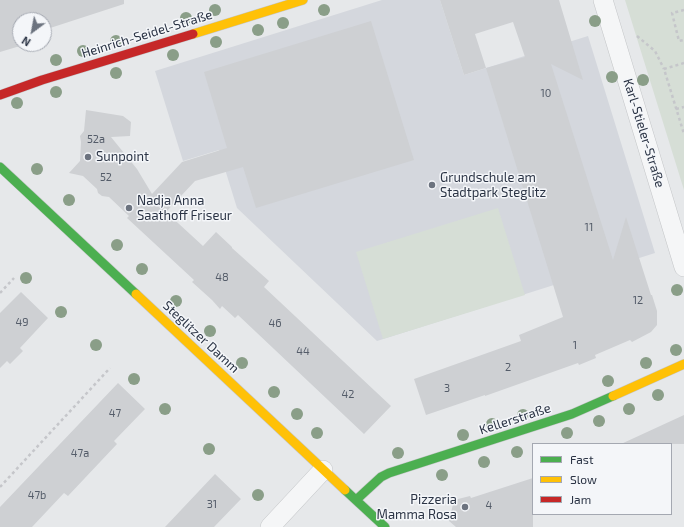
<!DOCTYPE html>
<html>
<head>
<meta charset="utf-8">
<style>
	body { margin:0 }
	#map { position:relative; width:684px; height:527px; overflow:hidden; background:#e6e8ea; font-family:"Exo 2",sans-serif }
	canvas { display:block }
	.legend { position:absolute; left:532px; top:443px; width:140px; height:72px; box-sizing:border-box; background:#f4f6f9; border:1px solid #a4a8b1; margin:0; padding:5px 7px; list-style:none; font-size:12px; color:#2b3445 }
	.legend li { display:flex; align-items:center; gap:8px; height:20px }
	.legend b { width:20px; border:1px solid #a4a8b1 }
	.north { position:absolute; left:12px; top:12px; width:40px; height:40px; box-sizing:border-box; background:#f4f6f9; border:1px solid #a4a8b1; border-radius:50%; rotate:212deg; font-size:11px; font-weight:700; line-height:16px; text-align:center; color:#2b3445 }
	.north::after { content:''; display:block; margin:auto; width:14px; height:18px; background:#6c737f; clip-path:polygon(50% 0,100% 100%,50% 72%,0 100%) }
</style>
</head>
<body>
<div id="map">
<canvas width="684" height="527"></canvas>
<ul class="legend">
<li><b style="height:5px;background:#4caf50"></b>Fast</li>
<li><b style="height:5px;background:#ffc107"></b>Slow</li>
<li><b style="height:5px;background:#c62828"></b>Jam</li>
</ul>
<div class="north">N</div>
</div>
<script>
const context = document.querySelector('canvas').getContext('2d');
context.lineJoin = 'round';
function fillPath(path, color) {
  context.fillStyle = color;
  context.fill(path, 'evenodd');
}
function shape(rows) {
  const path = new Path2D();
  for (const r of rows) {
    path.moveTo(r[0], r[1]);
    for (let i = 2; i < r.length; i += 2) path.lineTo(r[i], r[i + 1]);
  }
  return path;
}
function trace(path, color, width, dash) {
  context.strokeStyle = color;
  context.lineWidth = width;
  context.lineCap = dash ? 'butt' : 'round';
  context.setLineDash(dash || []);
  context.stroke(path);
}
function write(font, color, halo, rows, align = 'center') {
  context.font = font + ' "Exo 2",sans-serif';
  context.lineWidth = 3;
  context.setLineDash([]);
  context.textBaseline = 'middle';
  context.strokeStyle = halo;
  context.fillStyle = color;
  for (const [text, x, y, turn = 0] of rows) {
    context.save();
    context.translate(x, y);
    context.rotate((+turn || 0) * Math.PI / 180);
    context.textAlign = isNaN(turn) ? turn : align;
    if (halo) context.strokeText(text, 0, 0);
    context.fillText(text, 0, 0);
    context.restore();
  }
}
fillPath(shape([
	[382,0,440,0,464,75,588,36,655,253,377,341,237,208,219,150,183,161,155,71]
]), '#d4d7dd');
fillPath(shape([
	[625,0,684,0,684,190],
	[498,208,525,295,383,339,356,252]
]), '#d6ded6');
fillPath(shape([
	[0,0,124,0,124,4,44,30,44,20,20,20,20,46,0,52],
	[440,0,559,0,583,80,551,64,613,260,626,217,651,295,652,295,657,311,657,325,651,332,632,342,630,340,595,355,596,358,579,365,578,363,485,396,485,395,426,415,414,379,521,341,519,335,563,317,486,68,464,75],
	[513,22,525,57,486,68,475,34],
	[371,21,414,160,256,208,243,167,195,181,166,212,203,246,216,232,232,247,232,248,269,281,264,287,391,406,364,434,238,315,235,318,222,306,220,309,212,300,192,282,194,280,127,218,129,216,109,197,102,196,98,193,97,189,83,176,69,173,80,161,81,142,80,136,84,131,86,110,123,116,131,122,130,136,111,137,137,169,152,194,182,162,227,148,204,72],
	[21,292,48,318,20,348,23,351,10,364,7,361,0,368,0,313],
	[118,383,145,409,114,441,117,444,68,496,64,493,32,527,0,527,0,507],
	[684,415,684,444,621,444],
	[215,474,241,499,214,527,165,527],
	[533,478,533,527,456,527,449,521,454,500,470,496,471,498]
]), '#ced0d3');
const street = shape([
	[603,0,684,267],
	[270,527,323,470]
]);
const fast = shape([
	[0,167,136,294],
	[345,490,385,527],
	[356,500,381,477,389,473,572,414,613,396]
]);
const slow = shape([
	[193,34,303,0],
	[136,294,345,490],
	[613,396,684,364]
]);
const jam = shape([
	[0,95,42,80,193,34]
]);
trace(street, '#c4c6c8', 20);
trace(fast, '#c4c6c8', 10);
trace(slow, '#c4c6c8', 10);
trace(jam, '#c4c6c8', 10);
trace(shape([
	[684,10,672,13,679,41,684,40],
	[637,36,655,51,664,69],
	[684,63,664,69,684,134],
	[676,109,684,107],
	[0,293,14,278],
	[0,487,110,368]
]), '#c5c6ca', 2.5, [3, 3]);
trace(street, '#f5f6f7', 19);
trace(fast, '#4caf50', 9);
trace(slow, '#ffc107', 9);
trace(jam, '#c62828', 9);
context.fillStyle = '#8a9e88';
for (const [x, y] of [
	[215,10],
	[324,10],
	[186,18],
	[595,21],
	[283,23],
	[258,30],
	[116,41],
	[216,42],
	[83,51],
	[173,55],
	[56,60],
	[116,73],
	[612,77],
	[643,80],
	[56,92],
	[17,103],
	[37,169],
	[69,200],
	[117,245],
	[142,269],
	[26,278],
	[677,290],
	[176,301],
	[61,312],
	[210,331],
	[96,345],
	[676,350],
	[242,363],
	[646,363],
	[134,379],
	[608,381],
	[274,392],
	[658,395],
	[165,409],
	[629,409],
	[297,414],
	[523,415],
	[599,421],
	[492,424],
	[317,433],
	[567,433],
	[463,435],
	[209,449],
	[517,452],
	[398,453],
	[484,462],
	[442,475],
	[258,495]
]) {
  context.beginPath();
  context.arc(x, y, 6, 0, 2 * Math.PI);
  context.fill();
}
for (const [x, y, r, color] of [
	[88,157,4,"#6c737f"],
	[432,185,4,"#6c737f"],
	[129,208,4,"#6c737f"],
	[465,507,4,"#6c737f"]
]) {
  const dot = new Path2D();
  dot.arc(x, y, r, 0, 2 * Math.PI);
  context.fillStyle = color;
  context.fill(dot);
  trace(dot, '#f4f6f9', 1.5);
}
write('11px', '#545c69', null, [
	["10",546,93],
	["52a",96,139],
	["52",106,177],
	["11",589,227],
	["48",222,277],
	["12",638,300],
	["49",22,322],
	["46",275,323],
	["1",575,345],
	["44",303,351],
	["2",508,367],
	["3",447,388],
	["42",348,394],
	["47",115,413],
	["47a",80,453],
	["47b",37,495],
	["31",212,504],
	["4",489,505]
]);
write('13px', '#2b3445', '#f4f6f9', [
	["Heinrich-Seidel-Straße",147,34,-17],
	["Karl-Stieler-Straße",644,133,73],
	["Steglitzer Damm",201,337,43],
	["Kellerstraße",515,419,-18]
]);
write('13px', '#2b3445', '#f4f6f9', [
	["Sunpoint",96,157],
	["Grundschule am",440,178],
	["Stadtpark Steglitz",440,193],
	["Nadja Anna",137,201],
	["Saathoff Friseur",137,216],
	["Pizzeria",457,500,"right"],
	["Mamma Rosa",457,515,"right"]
], 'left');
</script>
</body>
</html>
